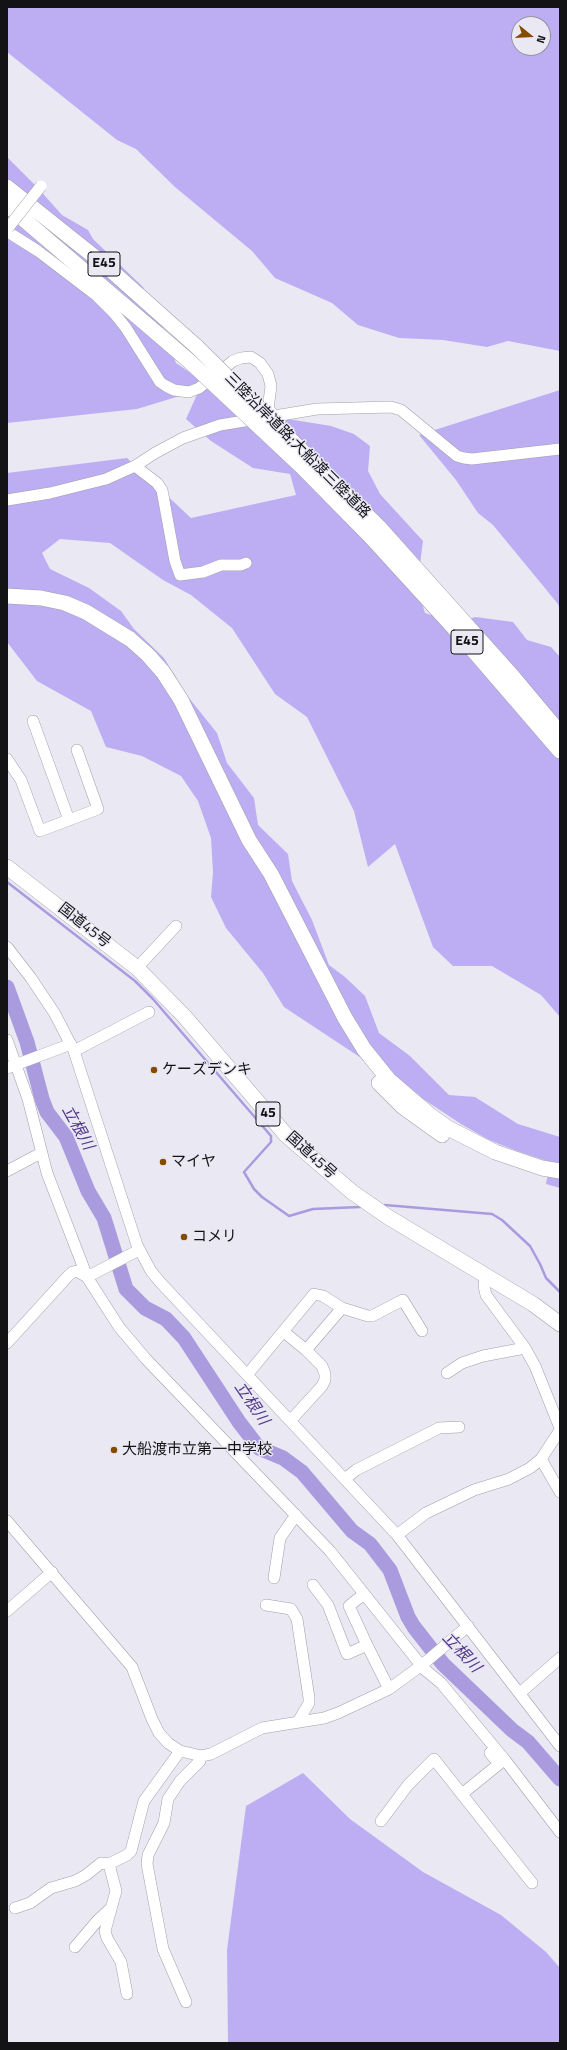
<!DOCTYPE html>
<html>
<head>
<meta charset="utf-8">
<style>
	body { margin:0 }
	#map { position:relative; width:567px; height:2050px; overflow:hidden; background:#eae8f3; font-family:"Titillium Web",sans-serif }
	canvas { display:block }
	.frame { position:absolute; inset:0; border:8px solid #131316; pointer-events:none }
	.north { position:absolute; left:511px; top:16px; width:40px; height:40px; box-sizing:border-box; background:#eae8f3; border:1px solid #94939b; border-radius:50%; rotate:108deg; font-size:11px; font-weight:700; line-height:16px; text-align:center; color:#131316 }
	.north::after { content:''; display:block; margin:auto; width:14px; height:18px; background:#854c00; clip-path:polygon(50% 0,100% 100%,50% 72%,0 100%) }
</style>
</head>
<body>
<div id="map">
<canvas width="567" height="2050"></canvas>
<div class="frame"></div>
<div class="north">N</div>
</div>
<script>
const context = document.querySelector('canvas').getContext('2d');
context.lineJoin = 'round';
function fillPath(path, color) {
  context.fillStyle = color;
  context.fill(path, 'evenodd');
}
function shape(rows) {
  const path = new Path2D();
  for (const r of rows) {
    path.moveTo(r[0], r[1]);
    for (let i = 2; i < r.length; i += 2) path.lineTo(r[i], r[i + 1]);
  }
  return path;
}
function trace(path, color, width, dash) {
  context.strokeStyle = color;
  context.lineWidth = width;
  context.lineCap = dash ? 'butt' : 'round';
  context.setLineDash(dash || []);
  context.stroke(path);
}
function write(font, color, halo, rows, align = 'center') {
  context.font = font + ' "Titillium Web","Noto Sans JP",sans-serif';
  context.lineWidth = 3;
  context.setLineDash([]);
  context.textBaseline = 'middle';
  context.strokeStyle = halo;
  context.fillStyle = color;
  for (const [text, x, y, turn = 0] of rows) {
    context.save();
    context.translate(x, y);
    context.rotate((+turn || 0) * Math.PI / 180);
    context.textAlign = isNaN(turn) ? turn : align;
    if (halo) context.strokeText(text, 0, 0);
    context.fillText(text, 0, 0);
    context.restore();
  }
}
fillPath(shape([
	[7,7,560,7,560,351,508,341,487,347,443,340,399,338,358,325,332,303,275,278,252,251,175,187,136,149,117,140,7,52],
	[519,24,543,24,543,48,519,48],
	[7,157,38,188,62,215,88,230,93,239,143,287,166,334,176,363,195,376,288,419,331,426,354,434,370,446,368,471,380,494,423,541,419,572,416,584,425,613,443,619,463,620,476,617,513,622,527,640,551,647,560,657,560,1017,541,995,492,966,453,966,433,947,395,844,368,867,354,811,307,717,275,694,232,628,191,595,163,580,110,543,60,539,42,553,50,569,89,588,121,611,134,629,164,658,189,698,217,733,227,763,254,798,258,825,288,854,292,881,312,920,329,965,345,977,365,996,379,1033,410,1056,449,1095,475,1097,518,1124,560,1137,560,1188,546,1184,550,1162,517,1151,489,1140,461,1124,284,1007,263,973,226,928,211,897,213,872,211,838,198,801,181,776,142,756,106,747,91,711,37,681,7,642,7,473,127,458,191,518,296,495,290,474,253,468,211,441,186,419,199,390,137,409,7,423],
	[560,390,560,610,558,604,493,525,478,513,456,480,419,435],
	[303,1773,350,1819,423,1872,501,1915,546,1952,560,1968,560,2043,228,2043,227,1950,246,1806]
]), '#bdaef4');
trace(shape([
	[7,882,135,981,153,999,271,1136,271,1142,244,1172,254,1189,262,1197,289,1216,313,1209,360,1207],
	[385,1205,492,1214,502,1220,530,1246,540,1264,546,1278,560,1292]
]), '#aa9bdf', 2.5);
trace(shape([
	[7,987,27,1042,42,1099,47,1112,66,1137,88,1191,104,1218,126,1289,145,1308,166,1319,184,1338,239,1422,259,1448,283,1458,302,1472,352,1531,370,1544,390,1570,408,1617,414,1627,443,1664,512,1730,528,1742,560,1779]
]), '#aa9bdf', 15);
const minor = shape([
	[8,228,8,231,11,234,38,251,97,296,115,314,126,328,160,382,166,386,174,390,189,392,199,388,233,361,241,358,251,357,260,363,268,374,271,386,268,409,275,416],
	[135,466,157,483,162,490,175,561,180,575,203,572,221,565,241,565,246,563],
	[7,500,50,493,106,479,135,466,155,453,183,438,220,425,317,409,391,407,401,410,457,456,464,458,472,459,560,449],
	[33,721,69,820],
	[7,759,21,780,40,831,98,809,77,750],
	[7,947,31,978,55,1014,74,1051,137,1245,151,1271,160,1282,397,1535,560,1746],
	[137,968,176,926],
	[7,1040,28,1099,47,1173,81,1261,87,1277,119,1327,146,1359,330,1551,424,1669,441,1683,505,1760,560,1832],
	[74,1051,149,1012],
	[7,1068,71,1044],
	[7,1171,41,1153],
	[485,1275,484,1286,486,1295,525,1348,535,1366,560,1428],
	[87,1277,139,1250],
	[284,1332,306,1350,322,1366,325,1374,325,1380,322,1386,291,1420],
	[7,1343,69,1275,73,1272,77,1271,87,1277],
	[306,1350,342,1308],
	[447,1373,462,1363,483,1356,525,1348],
	[247,1375,314,1294,323,1296,342,1308,368,1316,372,1316,403,1300,422,1331],
	[541,1459,560,1492],
	[345,1479,356,1470,439,1428,459,1427],
	[7,1521,132,1667,152,1719,159,1733,168,1743,180,1751,189,1753,201,1756,211,1754,262,1728,324,1718,338,1713,389,1689,422,1665,468,1626],
	[397,1535,426,1513,474,1490,509,1479,530,1468,541,1459,560,1430],
	[274,1578,280,1538,296,1515],
	[313,1585,328,1605,347,1654,367,1645,389,1689],
	[364,1594,349,1606,367,1645],
	[266,1605,291,1609,297,1619,309,1698,309,1703,299,1720],
	[7,1611,52,1572],
	[520,1693,560,1658],
	[462,1794,499,1764,490,1753],
	[381,1821,408,1785,434,1759,532,1883],
	[15,1908,30,1903,51,1888,75,1881,86,1875,101,1863,109,1864],
	[75,1947,98,1920,110,1909],
	[127,1994,121,1962,107,1938,105,1931,116,1891,109,1864,127,1855,131,1851,144,1801,180,1751],
	[186,2002,163,1949,147,1864,148,1855,164,1823,168,1799,180,1781,200,1761,201,1756]
]);
const highway = shape([
	[7,187,106,266,197,347],
	[7,205,188,360],
	[379,527,514,678,560,733],
	[370,536,454,628,560,751],
	[7,596,41,598,65,603,86,612,130,639,148,655,163,672,181,700,249,840,271,874,345,1018,364,1049,389,1080,431,1116,448,1128,495,1152,542,1168,560,1171],
	[7,867,137,968,184,1016,286,1135,352,1192,388,1217,533,1304,560,1324],
	[379,1083,403,1107,442,1135]
]);
trace(minor, '#a09fa8', 12);
trace(highway, '#a09fa8', 16);
trace(minor, '#fff', 11);
trace(highway, '#fff', 15);
const minorBridge = shape([
	[8,228,41,186]
]);
const highwayBridge = shape([
	[197,347,379,527],
	[188,360,301,466,370,536]
]);
trace(minorBridge, '#a09fa8', 12, []);
trace(highwayBridge, '#a09fa8', 16, []);
trace(minorBridge, '#fff', 11);
trace(highwayBridge, '#fff', 15);
for (const [x, y, r, color] of [
	[154,1070,4,"#854c00"],
	[163,1162,4,"#854c00"],
	[184,1237,4,"#854c00"],
	[114,1450,4,"#854c00"]
]) {
  const dot = new Path2D();
  dot.arc(x, y, r, 0, 2 * Math.PI);
  context.fillStyle = color;
  context.fill(dot);
  trace(dot, '#eae8f3', 1.5);
}
for (const [x, y, w] of [
	[104,264,32],
	[467,642,32],
	[268,1114,24]
]) {
  const box = new Path2D();
  box.roundRect(x - w / 2, y - 12, w, 24, 3);
  context.fillStyle = '#eae8f3';
  context.fill(box);
  trace(box, '#131316', 1);
}
write('bold 14px', '#131316', null, [
	["E45",104,264],
	["E45",467,642],
	["45",268,1114]
]);
write('15px', '#131316', '#eae8f3', [
	["三陸沿岸道路;大船渡三陸道路",297,446,45],
	["国道45号",84,926,38],
	["国道45号",311,1156,42]
]);
write('15px', '#131316', '#eae8f3', [
	["ケーズデンキ",162,1070],
	["マイヤ",171,1162],
	["コメリ",192,1237],
	["大船渡市立第一中学校",122,1450]
], 'left');
write('italic 16px', '#4f3686', '#eae8f3', [
	["立根川",77,1128,61],
	["立根川",251,1404,56],
	["立根川",461,1653,47]
]);
</script>
</body>
</html>
